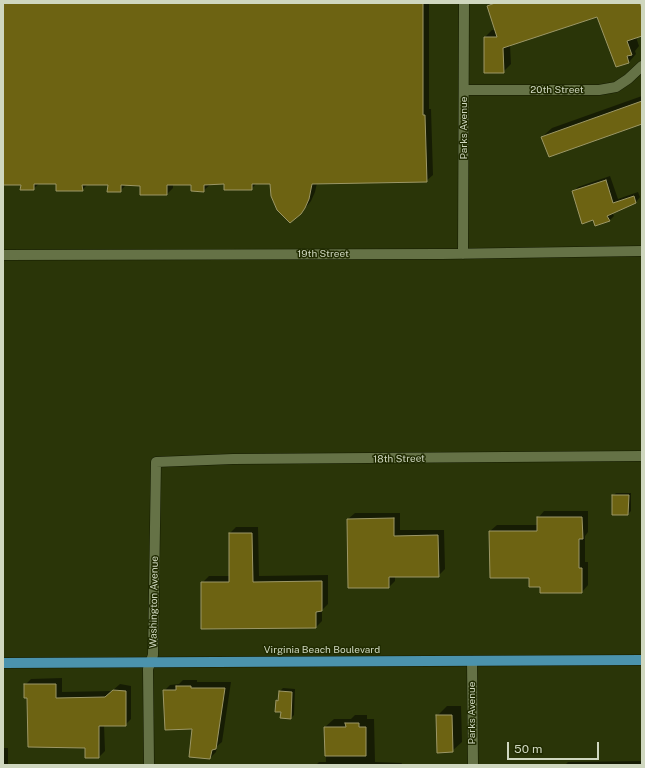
<!DOCTYPE html>
<html>
<head>
<meta charset="utf-8">
<style>
  body { margin:0 }
  #map { position:relative; width:645px; height:768px; overflow:hidden; background:#2a3508; font-family:"Public Sans",sans-serif }
  canvas { display:block }
  .frame { position:absolute; inset:0; border:4px solid #cfd7bf; pointer-events:none }
  .scale { position:absolute; left:507px; top:742px; width:92px; height:18px; box-sizing:border-box; border:2px solid #cfd7bf; border-top:0; padding-left:5px; font-size:12px; line-height:14px; white-space:nowrap; color:#cfd7bf; -webkit-text-stroke:3px #202b00; paint-order:stroke }
</style>
</head>
<body>
<div id="map">
<canvas width="645" height="768"></canvas>
<div class="frame"></div>
<div class="scale">50 m</div>
</div>
<script>
const c = document.querySelector('canvas').getContext('2d');
c.lineJoin = 'round';
function fill(path, color) {
  c.fillStyle = color;
  c.fill(path, 'evenodd');
}
function toPath(rows) {
  const path = new Path2D();
  for (const r of rows) {
    path.moveTo(r[0], r[1]);
    for (let i = 2; i < r.length; i += 2) path.lineTo(r[i], r[i + 1]);
  }
  return path;
}
function trace(path, color, width, dash) {
  c.strokeStyle = color;
  c.lineWidth = width;
  c.lineCap = dash ? 'butt' : 'round';
  c.setLineDash(dash || []);
  c.stroke(path);
}
function write(font, color, halo, rows, align = 'center') {
  c.font = font + ' "Public Sans",sans-serif';
  c.lineWidth = 3;
  c.setLineDash([]);
  c.textBaseline = 'middle';
  c.strokeStyle = halo;
  c.fillStyle = color;
  for (const [text, x, y, turn = 0] of rows) {
    c.save();
    c.translate(x, y);
    c.rotate((+turn || 0) * Math.PI / 180);
    c.textAlign = isNaN(turn) ? turn : align;
    if (halo) c.strokeText(text, 0, 0);
    c.fillText(text, 0, 0);
    c.restore();
  }
}
const shadow = toPath([
  [3,3,429,3,429,109,431,109,433,175,426,181,317,183,315,192,311,201,301,213,271,183,257,183,251,189,225,183,211,184,204,190,192,190,192,184,173,184,173,188,167,194,141,194,141,185,127,184,120,191,109,184,88,184,82,190,57,183,40,183,33,189,22,184,4,184,3,190],
  [491,3,642,3,642,35,636,37,639,46,635,51,636,54,629,62,597,16,510,45,511,64,503,72,485,37,492,30,496,30,488,6],
  [642,96,642,123,542,137,552,128],
  [610,176,618,199,638,192,640,197,636,202,612,212,614,216,609,221,594,219,573,192,578,187],
  [616,493,631,493,631,511,628,514,613,496],
  [544,511,588,511,588,532,585,536,585,562,588,562,588,585,582,592,541,592,541,586,530,576,490,531,497,525,538,525,538,518],
  [355,513,400,513,400,530,444,530,445,569,438,576,395,576,395,581,389,587,348,519],
  [236,527,258,527,259,576,328,575,328,604,322,610,322,621,316,627,202,583,209,576,230,576,230,533],
  [62,678,62,692,112,691,120,684,131,686,131,719,125,725,104,725,105,751,99,757,28,697,25,685,31,679],
  [183,680,197,680,197,682,231,682,222,742,217,746,216,752,210,758,193,728,164,691,170,685,179,684],
  [283,688,295,689,294,715,291,718,282,711,277,701,279,698,280,691],
  [447,706,461,706,462,742,452,751,437,716],
  [355,715,367,715,367,719,374,719,375,762,402,763,401,765,316,765,319,762,326,762,325,727,334,719,351,719],
  [3,748,8,748,8,765,3,765],
  [642,761,642,765,565,765,568,762]
]);
const building = toPath([
  [3,3,423,3,423,115,425,115,427,182,312,184,309,199,305,208,301,214,290,223,277,210,271,196,270,184,252,184,252,190,224,190,224,184,204,185,204,192,191,191,191,185,167,185,167,195,140,195,140,186,121,185,121,192,107,192,108,185,82,185,83,191,56,191,56,184,34,184,34,190,20,190,21,185,3,185,3,3],
  [495,3,640,3,642,8,642,36,627,41,632,55,627,56,629,63,616,67,597,17,503,48,504,73,484,73,484,37,497,37,487,6,495,3],
  [642,101,642,124,549,157,541,137,642,101],
  [606,180,613,203,634,196,636,203,607,216,610,221,595,226,593,220,582,224,572,191,606,180],
  [612,495,629,495,628,515,612,515,612,495],
  [537,517,582,517,583,539,579,539,579,568,582,568,582,593,540,593,540,587,529,587,529,578,490,578,489,531,537,531,537,517],
  [394,518,394,536,438,535,439,577,389,577,389,588,348,588,347,519,394,518],
  [229,533,252,533,253,582,322,581,322,611,316,612,316,628,201,629,201,582,229,582,229,533],
  [24,684,56,684,56,698,105,697,113,690,126,691,126,726,99,726,99,758,85,758,85,748,28,747,27,698,24,698,24,684],
  [176,686,191,686,191,688,225,688,216,749,212,750,210,759,189,757,192,729,165,730,163,690,176,690,176,686],
  [279,691,292,692,291,719,280,718,281,712,275,712,276,700,278,701,279,691],
  [436,715,452,715,453,752,437,753,436,715],
  [345,723,359,723,359,727,366,727,366,756,325,756,324,727,346,727,345,723]
]);
const minor = toPath([
  [464,90,599,90,616,87,628,79,642,66],
  [472,661,473,765],
  [149,765,148,669,153,655,156,462,233,459,642,456]
]);
const tertiary = toPath([
  [463,254,464,3],
  [3,255,442,254,642,251]
]);
const primary = toPath([
  [3,663,642,660]
]);
const streetNames = [
  ["20th Street",557,90],
  ["Parks Avenue",464,128,-90],
  ["19th Street",323,254],
  ["18th Street",399,459,-1],
  ["Washington Avenue",154,602,-89],
  ["Virginia Beach Boulevard",322,650],
  ["Parks Avenue",472,713,-90]
];
fill(shadow, '#0007');
fill(building, '#6d6312');
trace(building, '#9c9766', 1);
trace(minor, '#141b00', 11);
trace(tertiary, '#141b00', 11);
trace(primary, '#141b00', 11);
trace(minor, '#657246', 10);
trace(tertiary, '#657246', 10);
trace(primary, '#4b93ad', 10);
write('10px', '#cfd7bf', '#202b00', streetNames);
</script>
</body>
</html>
